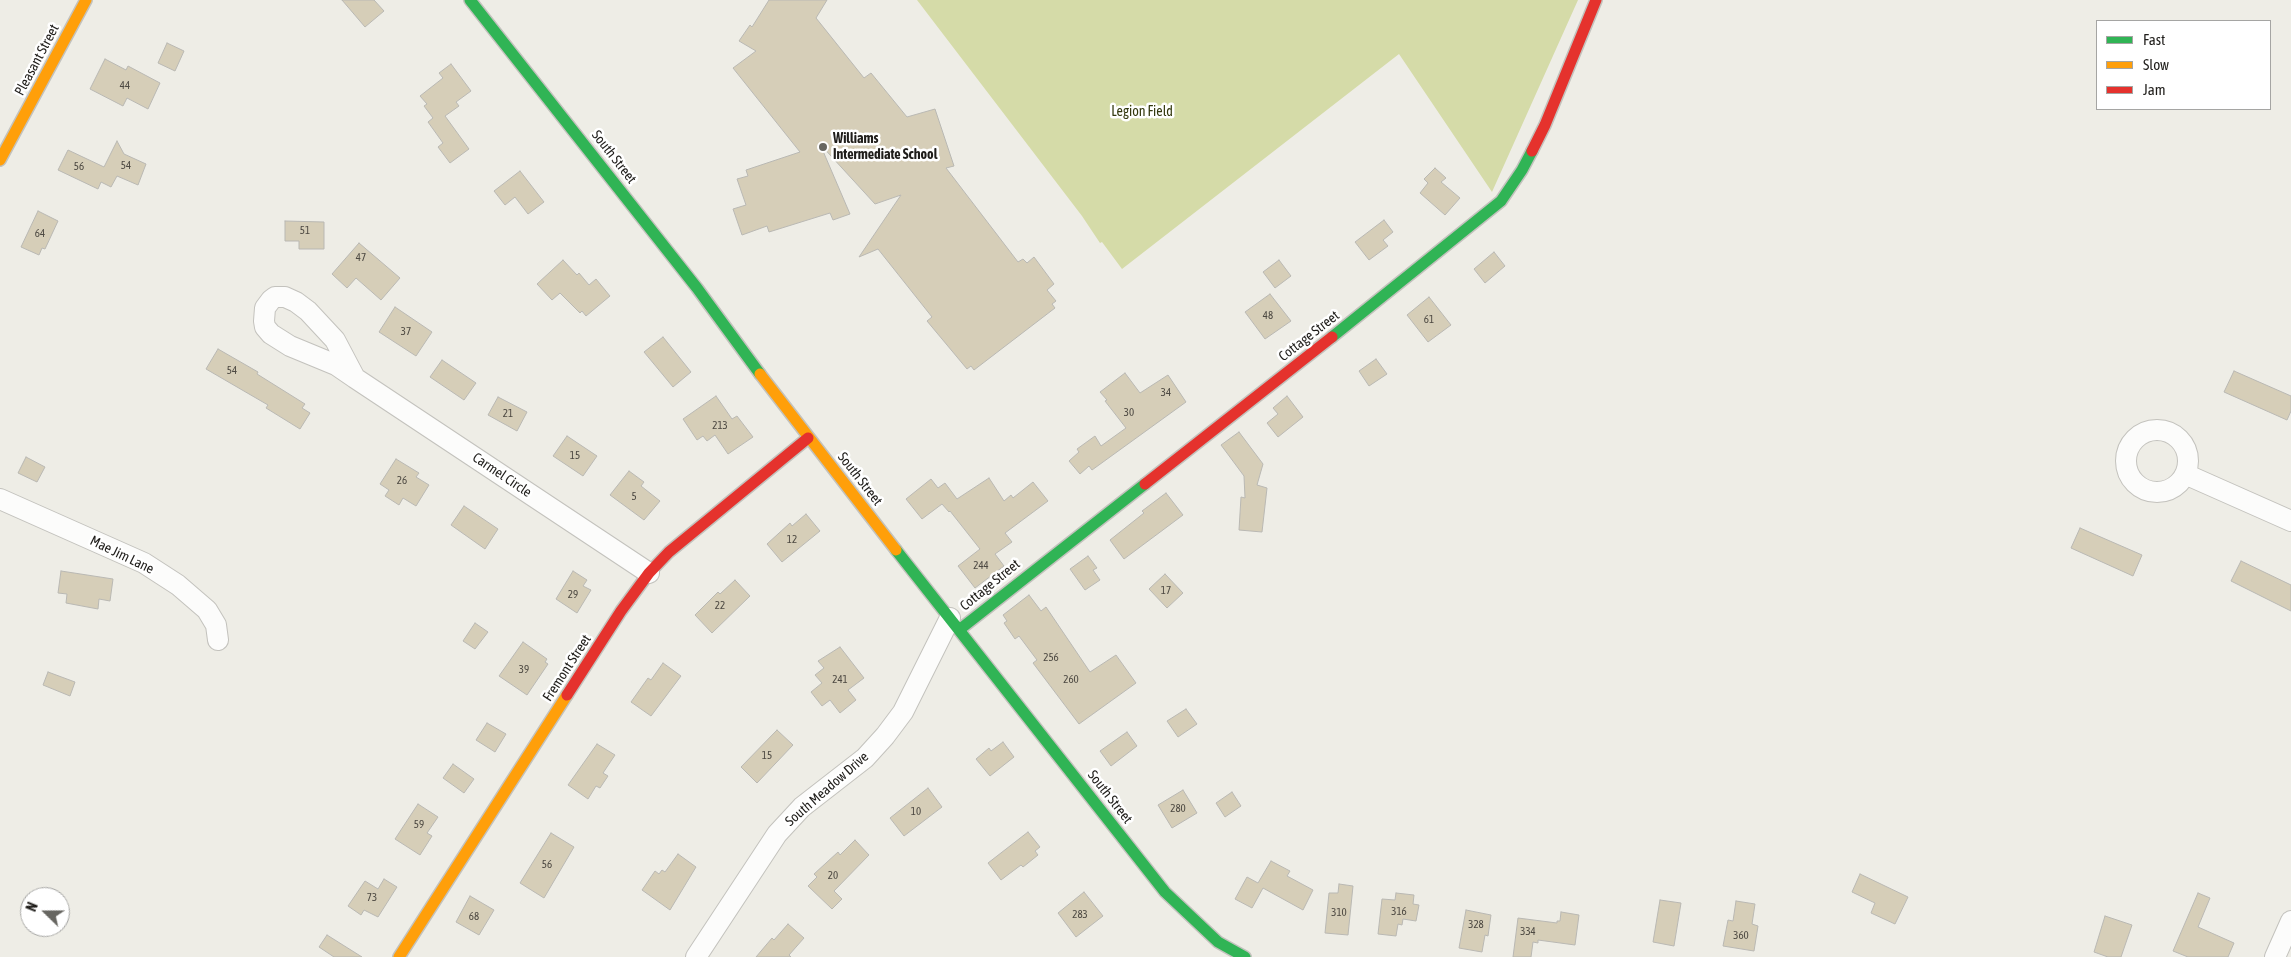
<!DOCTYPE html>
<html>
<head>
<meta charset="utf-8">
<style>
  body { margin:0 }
  #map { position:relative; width:2291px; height:957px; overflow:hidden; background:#eeede6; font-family:"Asap Condensed",sans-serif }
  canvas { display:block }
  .legend { position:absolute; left:2096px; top:20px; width:175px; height:90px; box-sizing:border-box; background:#fff; border:1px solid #a5a5a3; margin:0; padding:6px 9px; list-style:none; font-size:15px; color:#1f1d1a }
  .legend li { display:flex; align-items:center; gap:10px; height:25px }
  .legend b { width:25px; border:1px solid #a5a5a3 }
  .north { position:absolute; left:20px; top:887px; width:50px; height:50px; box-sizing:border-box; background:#fff; border:1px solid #a5a5a3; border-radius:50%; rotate:292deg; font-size:14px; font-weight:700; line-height:20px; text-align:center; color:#1f1d1a }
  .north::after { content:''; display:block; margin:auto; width:18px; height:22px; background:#676661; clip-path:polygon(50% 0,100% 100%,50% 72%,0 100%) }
</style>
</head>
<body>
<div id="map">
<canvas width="2291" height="957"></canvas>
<ul class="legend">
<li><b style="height:6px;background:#30b455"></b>Fast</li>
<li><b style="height:6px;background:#ff9f0a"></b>Slow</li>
<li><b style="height:6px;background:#e5322d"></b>Jam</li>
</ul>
<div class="north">N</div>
</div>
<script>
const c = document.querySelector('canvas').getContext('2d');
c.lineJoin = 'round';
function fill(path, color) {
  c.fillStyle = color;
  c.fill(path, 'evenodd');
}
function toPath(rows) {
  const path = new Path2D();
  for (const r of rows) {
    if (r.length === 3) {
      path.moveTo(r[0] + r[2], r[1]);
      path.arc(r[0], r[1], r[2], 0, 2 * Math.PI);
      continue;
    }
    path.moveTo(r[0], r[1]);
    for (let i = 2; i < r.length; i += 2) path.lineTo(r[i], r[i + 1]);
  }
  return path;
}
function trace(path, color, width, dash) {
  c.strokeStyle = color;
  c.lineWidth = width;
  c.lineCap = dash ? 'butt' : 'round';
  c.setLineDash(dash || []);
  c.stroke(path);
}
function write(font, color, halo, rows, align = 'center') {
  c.font = font + ' "Asap Condensed",sans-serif';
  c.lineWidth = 5;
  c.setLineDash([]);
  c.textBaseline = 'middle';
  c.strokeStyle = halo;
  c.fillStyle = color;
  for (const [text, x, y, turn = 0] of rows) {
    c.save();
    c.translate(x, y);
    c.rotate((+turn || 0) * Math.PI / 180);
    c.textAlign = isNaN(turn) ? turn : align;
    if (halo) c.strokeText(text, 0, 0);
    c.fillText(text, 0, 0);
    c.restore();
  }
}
const green = toPath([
  [917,0,1578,0,1492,192,1399,54,1122,269,1102,242,1100,243,1082,216]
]);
const building = toPath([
  [342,0,374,0,384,11,365,27,342,0],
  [769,0,827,0,816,18,864,78,871,73,907,117,935,109,954,166,946,168,1018,262,1023,259,1027,263,1034,257,1054,284,1047,290,1056,301,1052,304,1055,308,974,370,971,366,967,369,927,321,932,317,878,249,859,257,901,195,875,204,820,144,850,214,833,220,830,213,769,232,767,226,742,235,733,209,746,205,737,179,748,176,746,170,800,152,733,68,756,51,739,41,750,25,752,27,769,0],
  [167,43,184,51,175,71,158,63,167,43],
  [105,59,126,70,128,66,160,83,148,109,127,98,123,106,90,89,105,59],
  [451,64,471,91,456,102,459,106,445,116,469,149,450,163,438,147,443,143,428,122,433,118,424,106,427,104,420,96,443,78,439,73,451,64],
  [117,141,124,154,146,164,138,185,117,176,111,187,101,182,98,189,58,170,68,150,104,167,117,141],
  [1435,168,1446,178,1441,182,1460,198,1445,215,1420,193,1428,183,1424,179,1435,168],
  [520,171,544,202,528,214,515,197,505,205,494,191,520,171],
  [38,211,58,221,45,249,42,248,39,255,21,247,38,211],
  [1384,220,1393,232,1383,240,1388,246,1369,260,1355,242,1384,220],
  [285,221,324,222,324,249,299,249,299,241,285,241,285,221],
  [359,243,400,278,381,300,356,278,347,288,332,274,359,243],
  [1494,252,1505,266,1485,283,1474,269,1494,252],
  [563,260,577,275,579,273,589,285,596,279,610,296,586,316,582,311,580,313,560,293,552,300,537,284,563,260],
  [1279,260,1291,276,1275,288,1263,272,1279,260],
  [1270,294,1291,321,1265,339,1245,312,1270,294],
  [1429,297,1451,325,1428,342,1407,315,1429,297],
  [395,307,432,332,416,356,379,332,395,307],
  [663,337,691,372,673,387,644,352,663,337],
  [218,349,258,372,257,374,305,404,302,408,310,413,300,429,266,408,268,405,206,369,218,349],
  [1376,359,1387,374,1369,386,1359,371,1376,359],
  [442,360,476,383,464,400,430,377,442,360],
  [2234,371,2291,396,2291,411,2287,420,2224,392,2234,371],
  [1125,373,1140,393,1168,375,1186,402,1092,470,1089,466,1080,474,1069,461,1079,452,1077,449,1095,436,1101,446,1126,428,1105,401,1107,400,1100,392,1125,373],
  [716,396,732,419,737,416,753,437,728,454,715,435,707,441,703,436,697,440,683,419,716,396],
  [1287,396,1303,417,1278,437,1267,423,1278,414,1273,408,1287,396],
  [498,397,527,412,517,431,488,415,498,397],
  [1239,432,1263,464,1257,485,1267,488,1262,532,1239,530,1241,497,1245,498,1244,476,1221,445,1239,432],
  [567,436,597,456,583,476,553,456,567,436],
  [26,457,45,467,37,482,18,473,26,457],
  [396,459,419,473,416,477,429,485,416,506,403,498,399,505,385,496,389,490,380,484,396,459],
  [629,471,644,482,641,486,660,501,644,520,610,495,629,471],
  [989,478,1004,501,1011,495,1013,498,1033,482,1048,501,1005,533,1012,542,995,554,1004,566,975,588,958,566,980,549,950,511,949,512,942,504,922,519,906,499,931,479,938,488,945,483,957,499,989,478],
  [1166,493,1183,515,1124,559,1110,540,1144,513,1142,511,1166,493],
  [464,506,498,529,485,549,451,525,464,506],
  [806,514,820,531,782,562,767,544,790,523,792,526,806,514],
  [2080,528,2142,555,2133,576,2071,548,2080,528],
  [1088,556,1097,568,1093,570,1100,580,1085,590,1070,569,1088,556],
  [2241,561,2291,585,2291,611,2231,581,2241,561],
  [61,571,113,579,110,601,99,599,98,609,66,603,67,594,58,593,61,571],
  [573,571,587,580,583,586,591,590,577,613,556,599,573,571],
  [1165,574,1183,593,1167,608,1149,589,1165,574],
  [735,580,750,596,712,633,695,615,718,592,720,594,735,580],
  [1029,595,1041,611,1046,607,1090,672,1116,655,1136,683,1079,724,1033,663,1037,660,1019,636,1015,639,1004,623,1007,621,1003,615,1029,595],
  [475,623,488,632,475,649,463,641,475,623],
  [523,642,547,659,545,662,548,664,527,695,499,676,523,642],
  [840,647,864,678,848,690,856,700,840,713,830,700,822,706,811,692,822,683,815,675,824,668,818,661,840,647],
  [663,663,681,676,651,716,631,702,648,678,651,680,663,663],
  [48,672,75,682,70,696,43,685,48,672],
  [1186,709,1197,724,1178,737,1167,721,1186,709],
  [487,723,506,734,495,752,476,740,487,723],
  [777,730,793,745,757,783,741,767,777,730],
  [1127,732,1137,746,1111,766,1100,751,1127,732],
  [1003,742,1014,757,990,776,976,759,989,748,991,751,1003,742],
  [597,744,615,755,603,773,608,776,600,788,596,786,588,799,568,785,597,744],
  [453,764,474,779,464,793,443,778,453,764],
  [928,788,942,807,904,836,890,818,928,788],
  [1183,790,1197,813,1172,828,1158,805,1183,790],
  [1232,792,1241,806,1225,817,1216,803,1232,792],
  [418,804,438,817,427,833,432,836,420,855,395,839,418,804],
  [1028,832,1040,847,1035,851,1038,855,1023,867,1021,865,1001,880,988,863,1028,832],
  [551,833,574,847,544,898,520,883,551,833],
  [855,840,869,855,834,891,842,899,832,909,808,886,817,877,814,874,838,852,840,855,855,840],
  [678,854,696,867,670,910,642,890,655,871,659,874,662,870,665,872,678,854],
  [1271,861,1290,871,1287,876,1313,890,1303,910,1263,888,1252,908,1235,899,1247,877,1258,883,1271,861],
  [1860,874,1908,897,1895,924,1871,913,1875,903,1852,892,1860,874],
  [384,879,397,887,378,917,364,910,361,915,348,906,365,881,378,889,384,879],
  [1339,884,1353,886,1348,935,1325,933,1329,893,1338,893,1339,884],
  [1084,892,1103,916,1076,937,1058,913,1084,892],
  [1396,893,1414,895,1413,904,1419,905,1416,921,1403,919,1402,925,1398,924,1396,936,1378,934,1382,899,1395,900,1396,893],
  [2198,893,2210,898,2198,927,2234,943,2228,957,2188,957,2173,951,2198,893],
  [470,896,494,910,479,935,456,922,470,896],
  [1660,900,1681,903,1674,946,1653,942,1660,900],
  [1736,901,1755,904,1752,924,1758,926,1754,951,1723,946,1728,920,1733,921,1736,901],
  [1466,910,1491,915,1488,936,1485,935,1482,952,1459,948,1466,910],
  [1561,912,1579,915,1575,945,1538,940,1538,943,1533,942,1531,957,1513,957,1518,918,1557,923,1557,921,1560,921,1561,912],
  [2105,916,2132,925,2121,957,2108,957,2094,952,2105,916],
  [788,924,804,938,789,955,791,957,756,957,772,938,774,940,788,924],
  [327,935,362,957,334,957,319,947,327,935]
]);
const street = toPath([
  [355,378,336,365,290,346,271,334,265,327,264,321,265,308,271,300,275,297,285,297,296,302,308,311,335,340,355,378,649,573],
  [2157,461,31],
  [2185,474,2291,521],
  [0,499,144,563,178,585,207,610,216,625,218,640],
  [696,957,777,834,802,807,865,758,885,736,903,712,950,618],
  [2275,957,2291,921]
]);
const fast = toPath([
  [470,0,697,288,760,374],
  [1332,337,1501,201,1522,170,1532,151],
  [896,550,1165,892,1218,942,1245,957],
  [959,630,1145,484]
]);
const slow = toPath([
  [0,160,86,0],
  [760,374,896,550],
  [399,957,567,695]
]);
const jam = toPath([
  [1532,151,1545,125,1596,0],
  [1145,484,1332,337],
  [567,695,621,611,649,573,669,552,808,438]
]);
const markers = [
  [823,147,5,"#676661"]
];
const numberNames = [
  ["44",125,86],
  ["54",126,166],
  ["56",79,167],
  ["51",305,231],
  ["64",40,234],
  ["47",361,258],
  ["48",1268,316],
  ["61",1429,320],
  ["37",406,332],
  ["54",232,371],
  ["34",1166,393],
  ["30",1129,413],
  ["21",508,414],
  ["213",720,426],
  ["15",575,456],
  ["26",402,481],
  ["5",634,497],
  ["12",792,540],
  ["244",981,566],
  ["17",1166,591],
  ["29",573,595],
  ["22",720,606],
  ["256",1051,658],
  ["39",524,670],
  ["241",840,680],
  ["260",1071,680],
  ["15",767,756],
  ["280",1178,809],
  ["10",916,812],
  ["59",419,825],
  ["56",547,865],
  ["20",833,876],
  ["73",372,898],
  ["316",1399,912],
  ["310",1339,913],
  ["283",1080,915],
  ["68",474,917],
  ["328",1476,925],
  ["334",1528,932],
  ["360",1741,936]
];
const streetNames = [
  ["Pleasant Street",37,60,-62],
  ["South Street",614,157,52],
  ["Cottage Street",1309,336,-38],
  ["Carmel Circle",502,475,34],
  ["South Street",860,479,52],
  ["Mae Jim Lane",122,555,26],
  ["Cottage Street",990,585,-39],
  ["Fremont Street",567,668,-57],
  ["South Meadow Drive",827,789,-41],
  ["South Street",1110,797,52]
];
const parkNames = [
  ["Legion Field",1142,112]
];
const poiNames = [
  ["Williams",833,139],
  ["Intermediate School",833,155]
];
fill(green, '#d5dba8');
fill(building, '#d6ceb8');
trace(building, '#b9b8b3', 1);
trace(street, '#c3c2bd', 22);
trace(fast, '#c3c2bd', 14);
trace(slow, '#c3c2bd', 14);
trace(jam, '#c3c2bd', 14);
trace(street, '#fcfcfb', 20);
trace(fast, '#30b455', 11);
trace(slow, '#ff9f0a', 11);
trace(jam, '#e5322d', 11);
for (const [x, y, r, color] of markers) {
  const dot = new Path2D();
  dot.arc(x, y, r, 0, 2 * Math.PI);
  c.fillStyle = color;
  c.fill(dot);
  trace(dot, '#fff', 2);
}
write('11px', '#4d4942', null, numberNames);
write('14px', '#1f1d1a', '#fff', streetNames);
write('14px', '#33380e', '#fff', parkNames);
write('bold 14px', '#1f1d1a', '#fff', poiNames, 'left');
</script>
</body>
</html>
